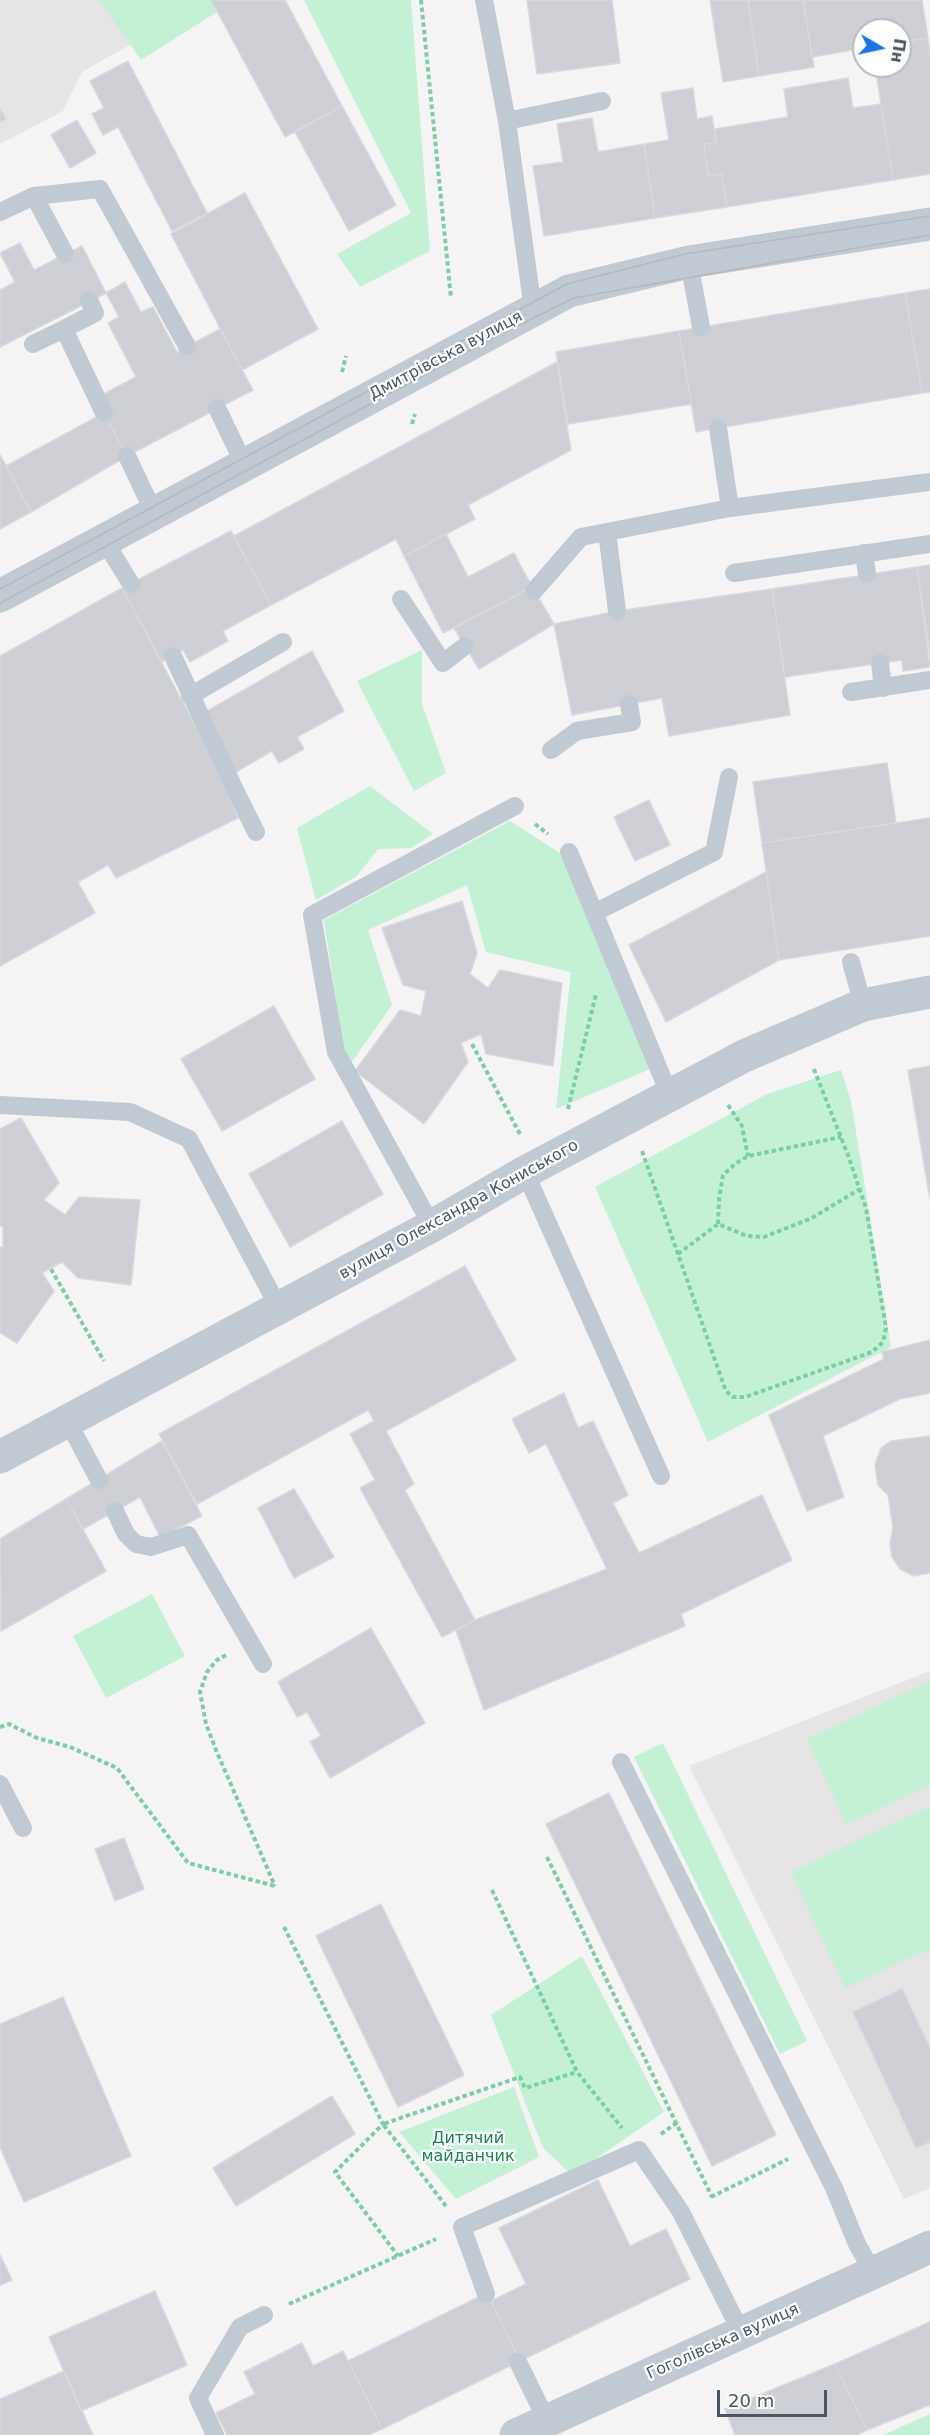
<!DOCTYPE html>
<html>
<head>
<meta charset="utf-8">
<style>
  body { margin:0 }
  #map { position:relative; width:930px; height:2435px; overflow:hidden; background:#f5f3f3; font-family:"DejaVu Sans",sans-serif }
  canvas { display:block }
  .north { position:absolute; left:852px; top:18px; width:60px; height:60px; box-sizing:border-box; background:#fff; border:2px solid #b7bbc0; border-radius:50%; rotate:99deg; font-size:16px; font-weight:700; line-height:24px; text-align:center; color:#4a5661 }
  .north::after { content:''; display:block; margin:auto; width:21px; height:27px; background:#1a73e8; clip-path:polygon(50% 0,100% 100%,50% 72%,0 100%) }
  .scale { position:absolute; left:717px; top:2390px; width:110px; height:27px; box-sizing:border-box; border:3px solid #4a5661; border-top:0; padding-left:8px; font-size:18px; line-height:21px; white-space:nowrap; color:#4a5661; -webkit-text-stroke:4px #fff; paint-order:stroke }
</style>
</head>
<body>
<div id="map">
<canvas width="930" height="2435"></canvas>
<div class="north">Пн</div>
<div class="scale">20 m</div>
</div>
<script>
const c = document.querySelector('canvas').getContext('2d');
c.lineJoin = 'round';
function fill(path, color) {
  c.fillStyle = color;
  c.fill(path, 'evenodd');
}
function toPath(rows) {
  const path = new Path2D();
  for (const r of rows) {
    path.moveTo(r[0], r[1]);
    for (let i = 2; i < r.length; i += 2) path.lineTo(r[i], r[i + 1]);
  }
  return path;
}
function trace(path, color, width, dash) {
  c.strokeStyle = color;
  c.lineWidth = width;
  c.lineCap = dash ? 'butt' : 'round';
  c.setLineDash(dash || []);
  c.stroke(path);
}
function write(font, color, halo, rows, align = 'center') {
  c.font = font + ' "DejaVu Sans",sans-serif';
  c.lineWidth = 4.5;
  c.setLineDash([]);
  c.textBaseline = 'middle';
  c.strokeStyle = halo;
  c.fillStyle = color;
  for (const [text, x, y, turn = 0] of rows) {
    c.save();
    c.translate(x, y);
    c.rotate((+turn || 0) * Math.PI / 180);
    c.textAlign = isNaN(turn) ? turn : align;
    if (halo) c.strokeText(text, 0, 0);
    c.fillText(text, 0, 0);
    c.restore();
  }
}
const education = toPath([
  [0,0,140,0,156,30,82,72,63,111,0,144],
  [930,1671,930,2188,904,2199,689,1766]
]);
const green = toPath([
  [99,0,211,0,217,12,141,60],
  [304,0,411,0,430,251,360,287,337,254,411,213],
  [422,650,422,704,446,773,414,791,357,681],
  [370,786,433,834,411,848,378,849,357,876,316,900,297,828],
  [510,821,560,853,650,1069,556,1109,571,972,486,952,467,885,368,930,392,1005,351,1063,343,1046,324,920],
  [841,1070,851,1101,891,1347,708,1442,595,1187,767,1094],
  [152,1594,185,1656,106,1698,73,1636],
  [930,1681,930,1785,846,1825,807,1739],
  [663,1743,807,2041,780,2054,634,1757],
  [930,1806,930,1949,845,1988,791,1872],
  [582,1956,664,2112,572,2175,543,2148,491,2015],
  [514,2087,539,2157,456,2199,399,2132],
  [930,2414,930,2435,883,2435]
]);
const building = toPath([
  [211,0,285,0,342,106,285,137,211,0],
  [527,0,612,0,620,63,537,74,527,0],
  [710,0,748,0,759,76,723,82,710,0],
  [748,0,803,0,814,67,759,76,748,0],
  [803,0,922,0,928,38,900,42,900,30,864,30,864,48,812,57,803,0],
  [928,38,930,53,930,174,893,180,875,66,900,66,900,42,928,38],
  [128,61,207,213,172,231,118,127,103,135,92,114,104,108,90,81,128,61],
  [848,78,853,108,881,104,893,180,727,207,721,174,708,176,704,144,716,142,715,129,788,117,784,89,848,78],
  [693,88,697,119,712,116,716,142,704,144,708,176,721,174,727,207,655,218,644,144,669,140,661,93,693,88],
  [342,106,396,205,349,231,295,132,342,106],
  [0,108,6,119,0,122,0,108],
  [592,118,598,152,644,144,655,218,544,236,533,166,563,162,557,124,592,118],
  [77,120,96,153,70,168,51,135,77,120],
  [245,193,318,329,242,370,171,234,245,193],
  [20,243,34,270,82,246,106,293,0,347,0,290,15,282,0,253,20,243],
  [125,282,141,312,153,307,177,352,220,329,253,390,127,456,96,398,136,377,108,323,119,317,106,293,125,282],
  [930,289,930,392,922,393,905,293,930,289],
  [905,293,922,393,696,432,679,331,905,293],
  [679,331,691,404,568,424,556,352,679,331],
  [557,362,571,450,468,505,475,519,446,534,404,556,396,539,271,605,234,536,557,362],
  [104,413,127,456,31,512,6,466,104,413],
  [0,455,31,512,0,529,0,455],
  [231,531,271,605,223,631,228,641,190,662,183,650,162,662,122,588,231,531],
  [446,534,468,577,514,553,532,587,443,633,404,556,446,534],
  [930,565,930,654,917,567,930,565],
  [917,567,930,667,903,671,902,660,785,677,772,589,917,567],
  [532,587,554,624,479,669,454,628,532,587],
  [122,588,197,729,238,818,116,878,108,865,78,882,95,913,0,966,0,656,122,588],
  [772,589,790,715,669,736,662,698,572,715,554,624,617,611,772,589],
  [312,651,344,711,297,737,304,749,279,763,272,751,231,775,202,714,312,651],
  [887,763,896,823,762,843,753,782,887,763],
  [649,800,670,845,635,861,614,817,649,800],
  [930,818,930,936,779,960,762,843,930,818],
  [766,872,779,960,666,1022,629,945,766,872],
  [462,901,477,953,470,974,488,988,500,970,562,983,553,1066,486,1054,481,1034,461,1043,468,1062,424,1124,355,1071,400,1010,421,1016,426,991,403,985,382,928,462,901],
  [274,1006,315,1079,222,1131,181,1059,274,1006],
  [930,1066,930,1200,908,1070,930,1066],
  [21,1118,59,1183,44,1200,65,1215,79,1197,140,1200,131,1285,78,1278,62,1262,42,1273,54,1291,17,1343,0,1333,0,1247,3,1248,3,1226,0,1226,0,1129,21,1118],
  [342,1121,383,1194,290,1247,249,1174,342,1121],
  [465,1266,516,1360,386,1431,414,1484,405,1490,475,1620,442,1637,360,1488,375,1480,350,1434,374,1421,368,1410,197,1504,159,1434,465,1266],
  [930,1340,930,1393,900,1399,823,1436,844,1497,807,1511,769,1415,884,1359,882,1352,930,1340],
  [564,1393,578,1428,593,1421,628,1495,613,1503,639,1553,762,1495,792,1560,681,1614,685,1626,484,1710,456,1630,475,1620,607,1569,546,1444,529,1453,512,1419,564,1393],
  [930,1436,930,1573,914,1576,900,1569,892,1557,890,1543,893,1528,888,1495,878,1485,875,1465,881,1448,891,1441,930,1436],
  [162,1441,202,1516,160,1537,140,1497,83,1529,66,1499,162,1441],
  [294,1489,334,1557,294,1578,258,1508,294,1489],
  [66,1499,106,1571,1,1631,0,1539,66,1499],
  [371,1628,425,1723,330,1778,310,1742,321,1736,307,1712,297,1717,278,1682,371,1628],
  [609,1793,776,2135,712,2166,546,1824,609,1793],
  [124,1838,144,1889,115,1901,95,1849,124,1838],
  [381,1904,464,2075,398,2107,316,1936,381,1904],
  [902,1989,930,2048,930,2142,916,2148,853,2012,902,1989],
  [63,1997,131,2156,24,2202,0,2147,0,2024,63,1997],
  [332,2096,355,2134,236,2206,213,2168,332,2096],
  [598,2180,630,2246,666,2229,690,2279,520,2361,491,2301,526,2284,499,2228,598,2180],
  [0,2255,12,2280,0,2285,0,2255],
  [155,2291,187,2365,81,2411,49,2337,155,2291],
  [487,2293,520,2361,382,2429,348,2361,487,2293],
  [930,2322,930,2405,867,2430,835,2364,930,2322],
  [302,2343,313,2366,343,2351,382,2429,368,2435,227,2435,216,2413,255,2394,244,2372,302,2343],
  [835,2364,867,2430,857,2435,735,2435,725,2409,835,2364],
  [64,2371,93,2435,0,2435,0,2399,64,2371]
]);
const path = toPath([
  [421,0,451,298],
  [342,372,346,356],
  [412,424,415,414],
  [535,824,548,834],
  [472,1044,521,1136],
  [728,1105,742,1126,748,1156],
  [568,1109,596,994],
  [642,1151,723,1383,726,1391,733,1397,745,1397,872,1352,883,1342,886,1328,866,1208,848,1155,813,1067],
  [718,1224,719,1199,723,1175,735,1164,748,1156,841,1137],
  [678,1254,718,1224,747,1236,764,1237,812,1218,860,1189],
  [51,1269,104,1361],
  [226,1655,217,1660,207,1672,200,1692,206,1724,216,1750,275,1886],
  [0,1727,9,1724,37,1738,70,1747,117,1768,188,1863,275,1886],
  [547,1857,712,2197],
  [492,1890,577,2072,622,2128],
  [284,1927,383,2124,335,2172,398,2256],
  [661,2134,678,2122],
  [711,2197,788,2159],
  [446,2206,383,2124,520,2077,525,2088,577,2072],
  [289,2304,436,2239]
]);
const lane = toPath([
  [484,0,507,121],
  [34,196,100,189,187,346],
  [0,212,34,196,65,254],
  [689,262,701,327],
  [533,310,507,121,602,101],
  [64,329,95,313,89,300],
  [33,344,64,329,104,413],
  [217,408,244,464],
  [718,428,730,508,930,482],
  [127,456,154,513],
  [607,532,617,611],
  [104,540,131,584],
  [864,553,867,574],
  [734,573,930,544],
  [534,591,581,537,730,508],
  [401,599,443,663,465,646],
  [173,656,234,788,256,832],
  [880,663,883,688],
  [851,692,930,680],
  [190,696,283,642],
  [551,750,577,731,632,722,629,704],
  [569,852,670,1096],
  [594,913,714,852,729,777],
  [851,962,863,1005],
  [0,1105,130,1112,189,1139,279,1308],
  [525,1172,661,1476],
  [432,1226,336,1052,312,915,515,806],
  [68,1422,99,1480],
  [115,1511,126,1534,136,1544,151,1547,188,1535,263,1664],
  [621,1762,834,2188,857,2244,874,2274],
  [0,1784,23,1828],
  [486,2294,462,2227,639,2150,681,2212,742,2334],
  [518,2362,547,2421],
  [215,2435,198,2398,240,2327,264,2315]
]);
const street = toPath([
  [0,596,569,291,689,262,930,224],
  [0,1457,432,1226,525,1172,744,1056,863,1005,930,992],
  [516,2435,930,2247]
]);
const tram = toPath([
  [0,589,567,284,685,254,930,216],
  [0,603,491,339,574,298,930,235]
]);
const streetNames = [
  ["Дмитрівська вулиця",446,356,-28],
  ["вулиця Олександра Кониського",459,1210,-29],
  ["Гоголівська вулиця",723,2342,-24]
];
const parkNames = [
  ["Дитячий",468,2139],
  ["майданчик",468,2157]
];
fill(education, '#e6e4e5');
fill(green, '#c3f1d5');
fill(building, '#cdcfd5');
trace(building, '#d7d9de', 1.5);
trace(path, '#7ad0a6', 4, [4.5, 3]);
trace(lane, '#c1cad2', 18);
trace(street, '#c1cad2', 33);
trace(tram, '#b5b8bd', 1.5);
write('16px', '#4a5661', '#fff', streetNames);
write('16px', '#17864f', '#fff', parkNames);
</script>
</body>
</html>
